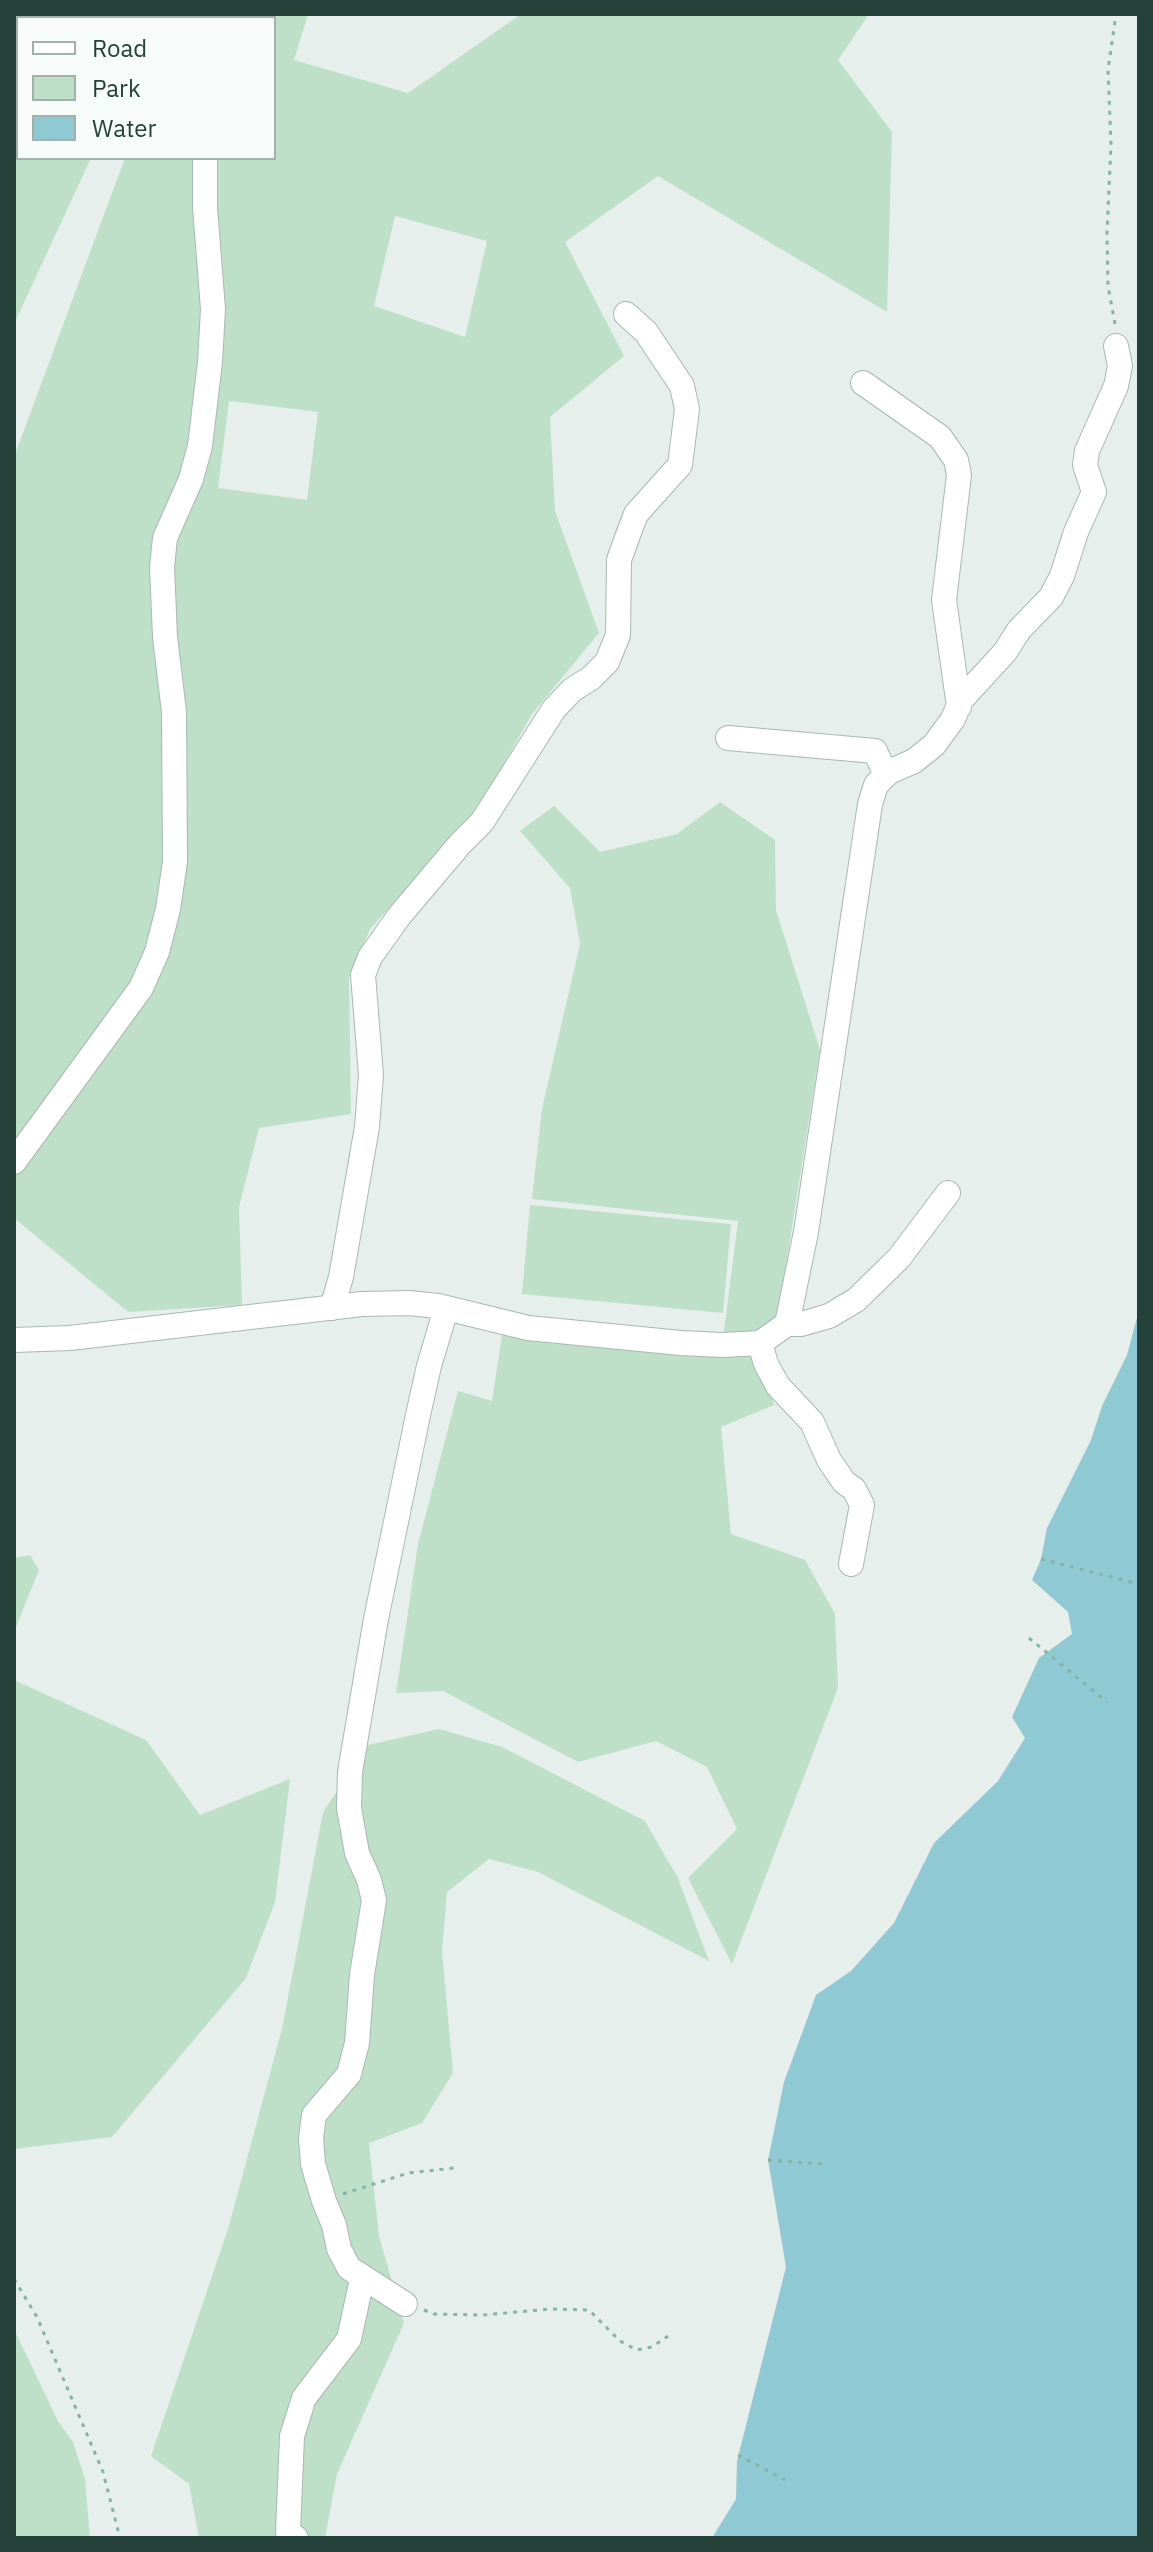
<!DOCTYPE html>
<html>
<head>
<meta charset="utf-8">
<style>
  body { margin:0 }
  #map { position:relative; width:1153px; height:2552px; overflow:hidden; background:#e6efeb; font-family:"IBM Plex Sans",sans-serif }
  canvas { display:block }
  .frame { position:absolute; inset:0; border:16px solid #24423a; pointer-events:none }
  .legend { position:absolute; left:16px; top:16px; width:260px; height:144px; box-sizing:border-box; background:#f7fbf9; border:2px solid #a3b1ad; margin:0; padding:10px 14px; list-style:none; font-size:24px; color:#24423a }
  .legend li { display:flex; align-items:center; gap:16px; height:40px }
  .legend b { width:40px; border:2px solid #a3b1ad }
</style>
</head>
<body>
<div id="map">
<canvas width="1153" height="2552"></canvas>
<div class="frame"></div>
<ul class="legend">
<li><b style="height:10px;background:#fff"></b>Road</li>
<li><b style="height:22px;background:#bfe0c8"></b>Park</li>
<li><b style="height:22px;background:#8ec9d4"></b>Water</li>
</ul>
</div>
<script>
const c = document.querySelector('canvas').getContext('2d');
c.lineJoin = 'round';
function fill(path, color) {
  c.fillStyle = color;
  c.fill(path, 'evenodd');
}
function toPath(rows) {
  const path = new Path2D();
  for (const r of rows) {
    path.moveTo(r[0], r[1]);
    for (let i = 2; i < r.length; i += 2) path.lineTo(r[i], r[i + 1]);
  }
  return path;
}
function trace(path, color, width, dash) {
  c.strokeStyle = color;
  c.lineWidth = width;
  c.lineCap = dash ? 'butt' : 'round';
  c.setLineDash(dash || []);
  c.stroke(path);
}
const green = toPath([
  [14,14,116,14,117,18,18,18,18,158,91,158,14,324],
  [180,14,308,14,294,60,408,93,521,14,869,14,838,60,892,132,887,312,658,176,565,242,624,356,550,417,555,511,599,633,532,714,478,810,370,929,349,977,351,1114,259,1128,239,1207,242,1305,128,1312,14,1218,14,457,125,158,274,158,274,18,178,18],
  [395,216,487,241,465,337,374,306],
  [229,401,318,412,307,500,218,488],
  [720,802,775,840,776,910,820,1050,778,1315,755,1336,774,1405,721,1427,731,1534,805,1560,835,1614,838,1688,732,1964,688,1878,737,1829,707,1767,656,1741,578,1762,443,1691,396,1693,418,1544,458,1391,492,1401,502,1335,682,1354,721,1354,738,1221,532,1199,542,1109,580,944,570,888,520,831,554,806,600,852,677,834],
  [530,1205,731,1224,723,1313,522,1294],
  [30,1555,39,1570,14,1632,14,1558],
  [14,1680,146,1740,200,1815,290,1779,275,1902,246,1978,112,2137,14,2149],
  [439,1729,502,1747,645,1821,678,1878,709,1961,538,1872,489,1859,447,1892,442,1951,453,2073,422,2123,369,2143,379,2236,404,2323,337,2474,325,2538,199,2538,189,2484,151,2456,228,2229,282,2029,323,1812,368,1745],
  [14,2329,58,2421,73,2442,85,2479,90,2538,14,2538]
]);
const water = toPath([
  [1139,1310,1139,2538,712,2538,736,2499,737,2461,786,2267,768,2160,784,2082,816,1995,851,1971,894,1923,934,1843,998,1781,1025,1738,1012,1717,1039,1658,1072,1634,1068,1612,1032,1580,1041,1559,1047,1528,1091,1440,1102,1406,1127,1355]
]);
const path = toPath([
  [1115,324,1108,286,1107,233,1111,144,1108,70,1116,14],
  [1041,1559,1139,1584],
  [1029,1638,1107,1702],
  [768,2160,824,2164],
  [343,2194,408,2173,454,2168],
  [14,2279,37,2317,103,2472,120,2538],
  [424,2310,434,2314,483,2315,551,2309,589,2310,620,2341,637,2350,652,2347,668,2336],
  [738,2455,785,2480]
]);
const minor = toPath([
  [256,18,258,14],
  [863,383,940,437,956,460,959,475,944,600,959,707],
  [728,738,875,751,886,775],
  [14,1162,141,988,157,952,168,909,175,862,174,712,165,637,162,567,165,538,191,479,200,446,210,362,213,309,205,208,205,158],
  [332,1308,341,1277,367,1127,371,1075,363,975,370,957,400,915,460,844,482,822,554,709,572,690,591,678,607,662,618,635,619,560,628,535,636,514,680,465,687,409,682,386,646,332,626,314],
  [787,1324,801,1324,829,1316,856,1300,899,1258,948,1193],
  [14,1340,70,1338,362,1304,409,1303,438,1306,528,1328,681,1343,722,1345,760,1343,787,1324,806,1232,870,804,876,785,889,772,914,761,934,745,953,719,961,700,1005,652,1019,630,1051,597,1062,576,1076,532,1094,492,1085,465,1087,451,1116,386,1120,366,1116,346],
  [760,1343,766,1364,778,1386,812,1422,829,1460,844,1482,854,1489,862,1505,851,1564],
  [405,2304,349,2268,339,2249,334,2225,324,2201,313,2164,311,2138,314,2115,349,2074,357,2043,362,1975,374,1900,369,1880,357,1853,349,1808,350,1772,376,1619,418,1415,429,1366,446,1309],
  [296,2538,288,2532,292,2436,304,2398,349,2339,362,2279]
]);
fill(green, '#bfe0c8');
fill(water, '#8ec9d4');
trace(minor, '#a8b8b2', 26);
trace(path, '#86b3a5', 3, [4, 6]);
trace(minor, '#fff', 24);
</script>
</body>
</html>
